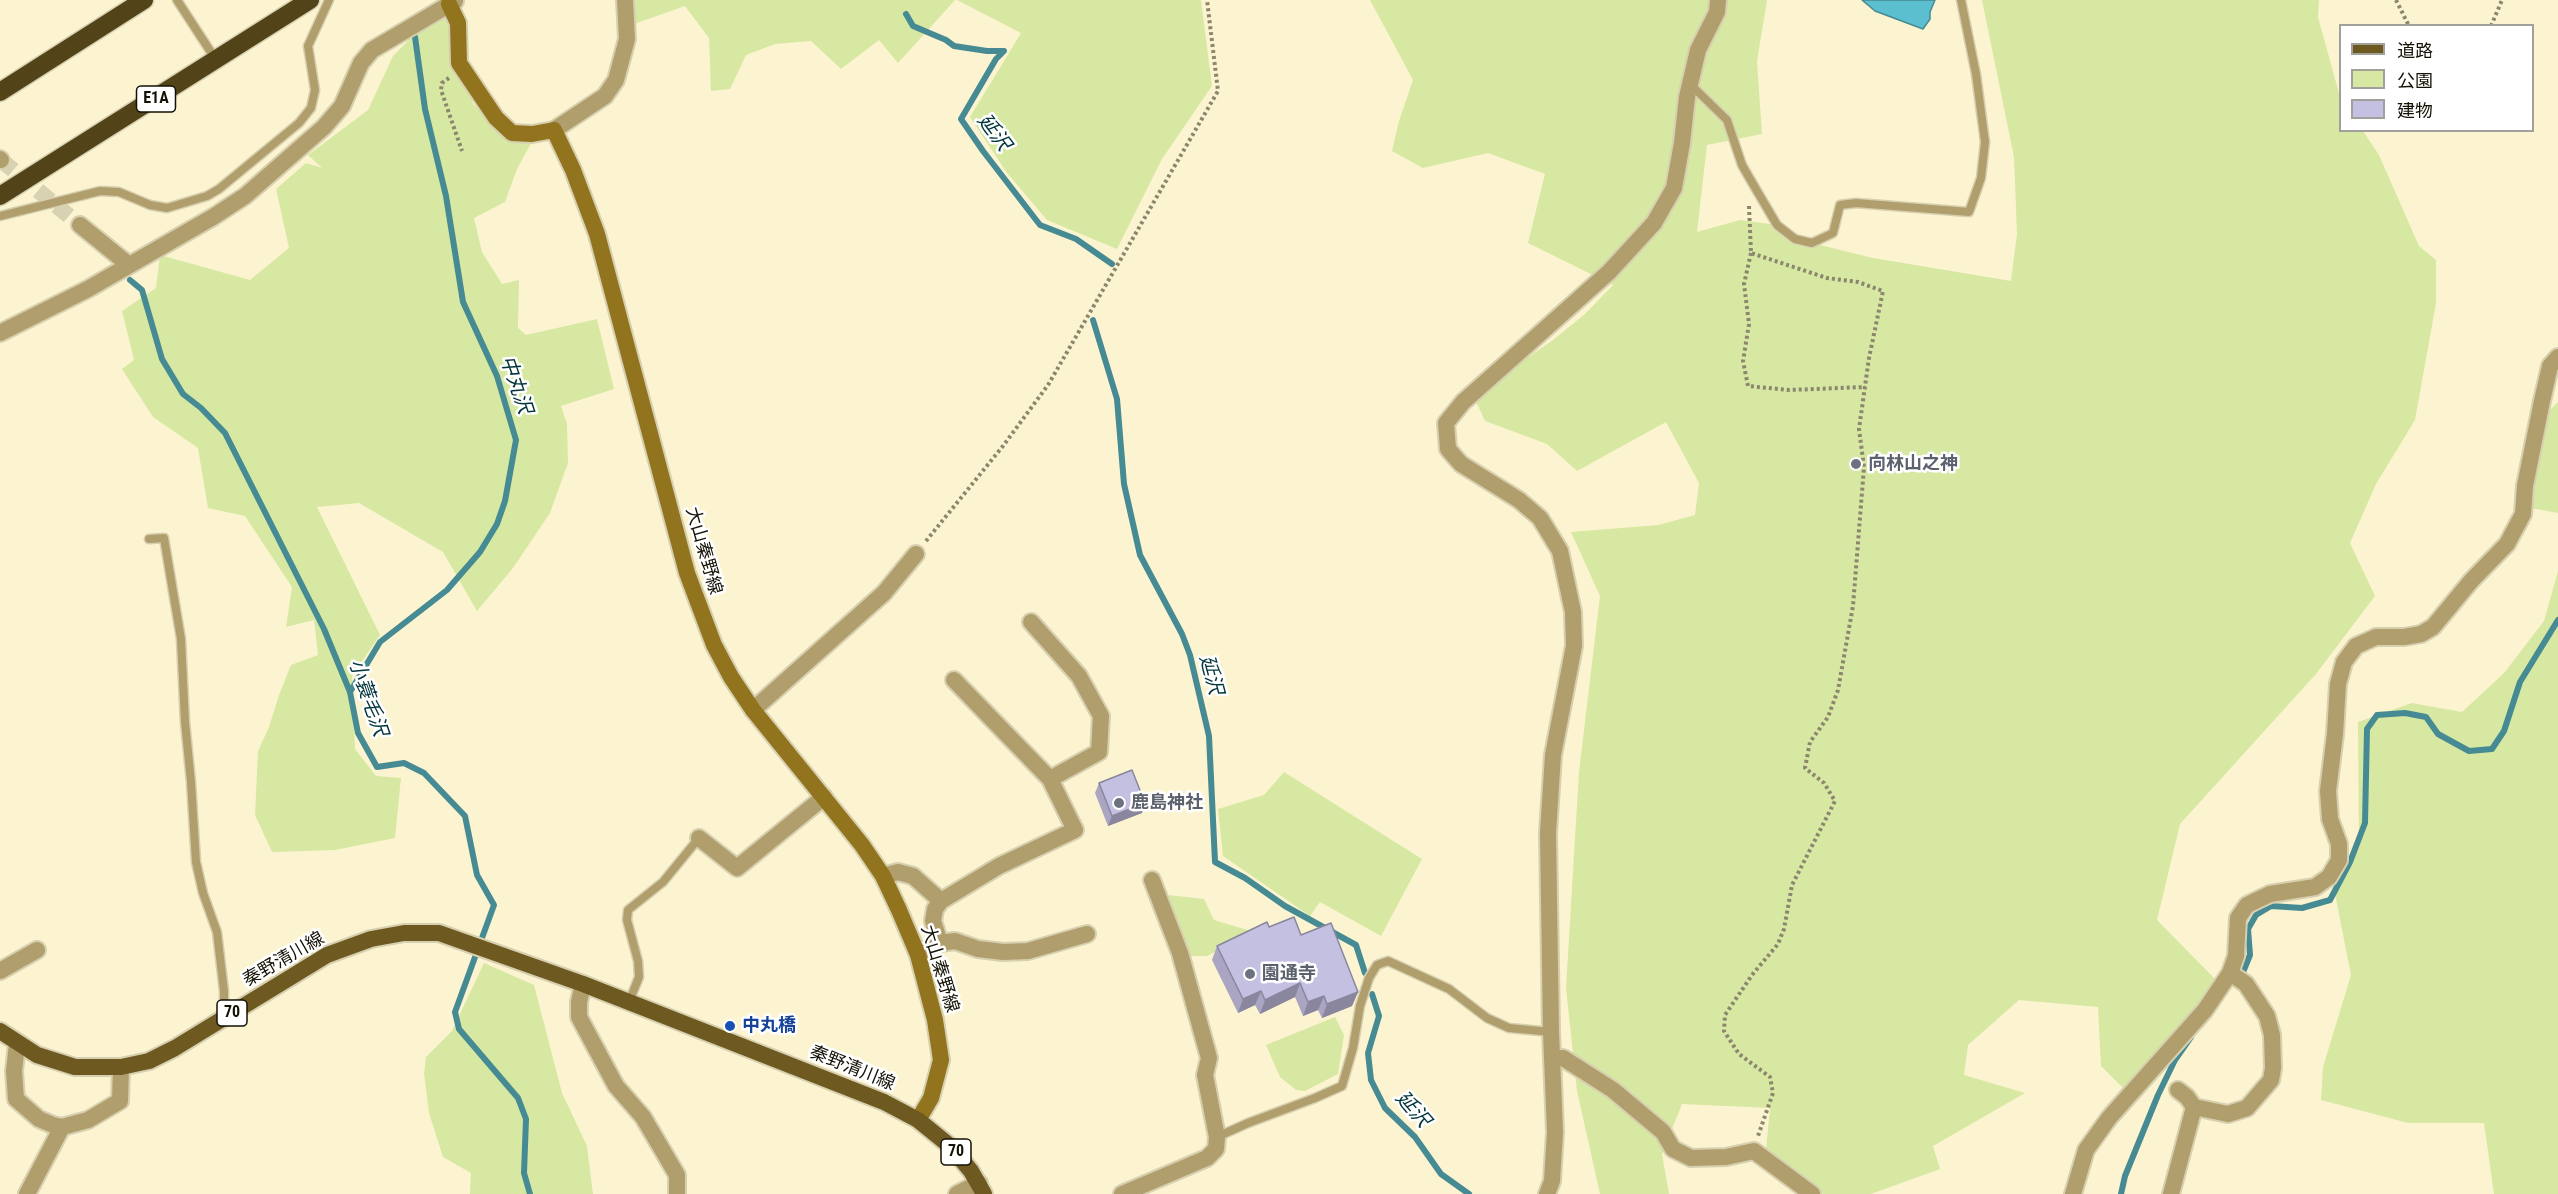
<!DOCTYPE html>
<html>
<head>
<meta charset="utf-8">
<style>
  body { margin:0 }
  #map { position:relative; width:2558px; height:1194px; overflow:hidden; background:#fcf4d0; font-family:"Roboto Condensed","Noto Sans JP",sans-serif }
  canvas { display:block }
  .legend { position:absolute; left:2339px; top:24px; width:195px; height:108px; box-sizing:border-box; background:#fff; border:2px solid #a1a09b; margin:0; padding:8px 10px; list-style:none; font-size:18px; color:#141105 }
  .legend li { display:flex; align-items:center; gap:12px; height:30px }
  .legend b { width:30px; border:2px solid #a1a09b }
</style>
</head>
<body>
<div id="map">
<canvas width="2558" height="1194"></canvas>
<ul class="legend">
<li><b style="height:8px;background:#6e5a20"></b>道路</li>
<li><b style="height:16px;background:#d7e8a3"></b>公園</li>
<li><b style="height:16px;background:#c4c0e2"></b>建物</li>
</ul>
</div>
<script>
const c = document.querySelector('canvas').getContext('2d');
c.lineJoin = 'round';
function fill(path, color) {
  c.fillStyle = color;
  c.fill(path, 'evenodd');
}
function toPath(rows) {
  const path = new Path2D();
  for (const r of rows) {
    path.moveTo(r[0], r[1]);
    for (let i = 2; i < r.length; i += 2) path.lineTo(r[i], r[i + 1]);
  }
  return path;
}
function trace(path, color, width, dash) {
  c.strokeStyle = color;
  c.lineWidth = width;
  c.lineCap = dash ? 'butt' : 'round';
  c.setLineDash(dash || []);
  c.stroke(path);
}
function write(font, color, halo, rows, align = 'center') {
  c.font = font + ' "Roboto Condensed","Noto Sans JP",sans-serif';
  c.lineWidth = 5;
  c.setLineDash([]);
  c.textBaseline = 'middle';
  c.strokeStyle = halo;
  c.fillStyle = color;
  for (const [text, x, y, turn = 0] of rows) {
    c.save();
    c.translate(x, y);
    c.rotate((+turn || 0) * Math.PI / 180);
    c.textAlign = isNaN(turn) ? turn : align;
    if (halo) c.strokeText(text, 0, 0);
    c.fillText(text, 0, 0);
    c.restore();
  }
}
const green = toPath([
  [629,0,955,0,898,63,879,40,841,69,811,41,775,44,746,55,730,89,711,91,709,38,685,6,634,24],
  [957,0,1201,0,1212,86,1162,159,1117,249,1047,220,1007,173,970,117,1021,33],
  [1370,0,1767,0,1757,61,1762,134,1707,145,1697,232,1740,220,1777,225,1787,237,1873,258,2011,281,2017,234,2014,157,1982,0,2319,0,2318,17,2340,97,2340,130,2363,131,2379,155,2419,246,2436,260,2436,303,2415,420,2376,484,2350,543,2375,596,2316,674,2180,824,2157,920,2218,982,2124,1089,2101,1066,2098,1007,2019,1000,1968,1045,1964,1075,2025,1093,1933,1146,1940,1169,1871,1194,1823,1194,1766,1150,1770,1108,1682,1104,1662,1154,1669,1194,1600,1194,1577,1091,1566,988,1579,772,1600,596,1571,532,1658,525,1695,515,1699,483,1666,422,1577,471,1547,444,1485,421,1473,395,1553,340,1585,314,1613,285,1528,243,1545,174,1488,153,1423,168,1392,151,1399,121,1413,80],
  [447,14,473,104,500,130,534,138,517,169,505,202,474,218,482,252,502,284,519,280,518,328,526,335,597,319,614,389,561,406,567,424,568,463,550,513,513,568,477,611,443,552,359,503,317,507,380,635,352,676,355,749,376,776,401,778,395,838,335,850,272,852,255,815,258,751,269,727,279,695,291,665,318,655,314,620,286,627,292,587,245,516,208,508,198,448,153,417,122,369,134,360,122,311,156,288,160,255,250,280,289,248,276,189,306,163,322,168,308,155,368,110,393,56,421,28],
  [2558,402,2558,513,2530,508,2540,442,2549,411],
  [2558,571,2558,1194,2494,1194,2484,1123,2408,1123,2321,1100,2323,1067,2351,975,2335,894,2359,846,2358,722,2412,703,2462,712,2504,673,2544,621],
  [1284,772,1422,859,1381,936,1320,902,1310,916,1223,856,1218,809,1264,795],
  [1168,895,1204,899,1214,920,1254,932,1207,956,1190,956],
  [484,963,534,985,562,1093,587,1146,593,1194,470,1194,471,1173,443,1157,429,1113,424,1074,426,1057,452,1031],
  [1335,1017,1344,1035,1338,1074,1305,1091,1296,1090,1280,1077,1266,1045]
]);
const water = toPath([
  [1862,0,1935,0,1930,12,1930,19,1923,29,1875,11,1862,0]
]);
const stream = toPath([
  [906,14,913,26,946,40,954,46,987,51,1004,51,996,59,961,119,983,151,1040,225,1076,239,1112,264],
  [130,280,142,290,162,359,183,394,201,408,225,433,324,629,350,692,358,733,377,767,404,763,424,773,465,816,477,875,494,905,455,1012,459,1029,518,1098,526,1119,524,1173,530,1194],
  [1093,320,1117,399,1124,484,1140,555,1182,634,1190,655,1209,736,1215,862,1245,878,1285,906,1356,945,1365,973],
  [350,692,380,642,447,590,480,552,497,524,505,501,516,440,497,376,463,302,446,196,425,109,415,37],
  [2241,977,2250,955,2248,929,2256,915,2271,906,2302,908,2330,900,2350,862,2365,823,2367,729,2377,715,2405,713,2426,717,2438,734,2469,751,2492,749,2504,731,2520,682,2558,620],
  [1372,994,1379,1016,1368,1053,1371,1080,1385,1108,1415,1137,1441,1174,1469,1194],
  [2121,1194,2125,1176,2158,1095,2175,1060,2191,1037]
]);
const minorTunnel = toPath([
  [1,160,80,225]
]);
const path = toPath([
  [2396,0,2409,26],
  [2491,26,2502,0],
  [449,78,442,83,441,90,462,151],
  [1749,206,1751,253,1827,278,1858,282,1883,291,1869,358,1859,429,1864,467,1853,606,1838,690,1828,717,1810,742,1805,768,1824,783,1835,801,1792,885,1784,929,1778,944,1752,975,1725,1015,1724,1031,1739,1054,1770,1077,1773,1093,1758,1136],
  [1751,253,1744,284,1749,324,1743,361,1748,386,1789,390,1865,387],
  [926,541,1003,446,1048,385,1218,91,1207,0]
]);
const service = toPath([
  [177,0,216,60],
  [1690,84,1727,120,1742,165,1750,179,1777,225,1795,239,1812,243,1833,233,1840,205,1856,203,1969,212,1981,178,1985,142,1976,74,1961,0],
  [0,216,100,191,119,192,150,205,167,208,207,196,219,189,299,123,311,108,315,90,308,46,329,0],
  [149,539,164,538,181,639,185,722,191,782,196,862,203,893,217,932,224,991,224,1017],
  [629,1002,639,977,638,961,627,920,628,910,663,882,699,838],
  [1217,1137,1248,1123,1315,1098,1342,1086,1353,1048,1360,1006,1369,978,1377,965,1388,961,1449,989,1487,1018,1509,1028,1551,1032]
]);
const minor = toPath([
  [554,130,605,96,616,80,627,39,625,0],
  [0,159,1,160],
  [80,225,129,265],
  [0,333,88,289,213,217,245,196,324,127,342,106,361,63,372,50,455,1],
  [1031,622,1079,676,1101,716,1099,752,1050,779],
  [753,710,884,593,916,554],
  [699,838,737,868,824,797],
  [883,876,898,872,913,876,941,901,935,909,933,921,940,943],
  [941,901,999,866,1075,830,1050,779,954,680],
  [918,955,940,943,955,941,978,949,1003,952,1028,951,1087,934],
  [0,971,37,950],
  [583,984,579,1002,579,1017,616,1086,643,1117,677,1175,677,1194],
  [17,1044,14,1071,16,1099,39,1119,53,1125,62,1127,88,1120,120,1101,121,1067],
  [1552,1058,1563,1058,1613,1090,1663,1132,1673,1149,1691,1158,1726,1157,1754,1151,1812,1194],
  [2178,1090,2187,1097,2194,1107],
  [27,1194,62,1127],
  [957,1194,979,1183],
  [1122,1194,1207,1158,1216,1149,1217,1137,1205,1075,1209,1058,1180,953,1152,880],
  [1547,1194,1552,1181,1555,1132,1551,1032,1548,833,1553,755,1574,646,1573,612,1560,551,1540,518,1519,500,1461,464,1448,449,1446,423,1463,402,1609,272,1654,223,1674,188,1682,143,1687,97,1698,50,1717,12,1718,0],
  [2073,1194,2086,1150,2109,1118,2205,1010,2230,973,2236,956,2238,918,2247,905,2270,894,2315,887,2329,877,2339,860,2339,844,2330,819,2328,791,2335,734,2338,684,2344,662,2356,646,2376,637,2404,637,2421,634,2433,627,2471,581,2507,544,2523,514,2525,486,2542,401,2550,366,2558,357],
  [2171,1194,2194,1107,2228,1114,2247,1108,2271,1080,2273,1068,2272,1035,2267,1016,2246,984,2230,973]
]);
const secondary = toPath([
  [449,4,458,23,459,63,496,118,512,133,532,134,554,130,573,170,597,234,687,573,714,645,731,677,753,710,862,845,883,876,899,910,918,955,935,1020,941,1060,931,1098,918,1120]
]);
const primary = toPath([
  [0,1031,37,1055,75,1067,121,1067,149,1061,175,1048,327,955,371,939,404,933,439,933,583,984,884,1102,918,1120,950,1146,971,1171,984,1194]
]);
const motorway = toPath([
  [0,92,144,0],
  [0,196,310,0]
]);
const wall = toPath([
  [1099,783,1142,813,1108,826,1095,793],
  [1269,927,1301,935,1358,992,1352,1006,1322,1018,1318,1010,1303,1016,1295,997,1260,1014,1255,1005,1238,1013,1212,960,1217,946]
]);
const shadedWall = toPath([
  [1145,803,1142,813,1108,826,1112,816],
  [1300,983,1295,997,1260,1014,1265,1000],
  [1261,991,1255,1005,1238,1013,1243,999],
  [1358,992,1352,1006,1322,1018,1327,1004],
  [1324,996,1318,1010,1303,1016,1308,1002]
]);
const building = toPath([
  [1132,770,1145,803,1112,816,1099,783,1132,770],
  [1294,917,1301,935,1331,923,1358,992,1327,1004,1324,996,1308,1002,1300,983,1265,1000,1261,991,1243,999,1217,946,1267,922,1269,927,1294,917]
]);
const markers = [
  [1856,464,6,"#6b7280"],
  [1119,803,6,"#6b7280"],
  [1250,974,6,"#6b7280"],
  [730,1026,6,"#1a4fb4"]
];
const shields = [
  [156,99,39],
  [232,1013,30],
  [956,1152,30]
];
const shieldNames = [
  ["E1A",156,99],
  ["70",232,1013],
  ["70",956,1152]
];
const worshipNames = [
  ["向林山之神",1868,464],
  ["鹿島神社",1131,803],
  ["園通寺",1262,974]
];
const streetNames = [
  ["大山秦野線",703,551,74],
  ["秦野清川線",284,960,-30],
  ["大山秦野線",939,969,73],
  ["秦野清川線",852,1069,22]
];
const transitNames = [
  ["中丸橋",742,1026]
];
const waterNames = [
  ["延沢",993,133,53],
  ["中丸沢",515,385,71],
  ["延沢",1210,675,75],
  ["小蓑毛沢",367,698,71],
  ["延沢",1412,1110,49]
];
fill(green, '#d7e8a3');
fill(water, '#5bbfd0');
trace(water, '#468b93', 1.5);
trace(stream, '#468b93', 6);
trace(minorTunnel, '#d9d2b2', 16, [16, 8]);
trace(service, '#d7d0b0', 11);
trace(minor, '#d7d0b0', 20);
trace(secondary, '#d7d0b0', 20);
trace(primary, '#d7d0b0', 20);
trace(motorway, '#d7d0b0', 21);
trace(path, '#8b866d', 4, [3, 3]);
trace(service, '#b19e6d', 8);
trace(minor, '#b19e6d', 16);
trace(secondary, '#91741d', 16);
trace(primary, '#6e5a20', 16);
trace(motorway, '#524319', 18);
fill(wall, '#a9a5c2');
fill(shadedWall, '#89869e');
fill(building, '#c4c0e2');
trace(building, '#89869e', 1.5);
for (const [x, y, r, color] of markers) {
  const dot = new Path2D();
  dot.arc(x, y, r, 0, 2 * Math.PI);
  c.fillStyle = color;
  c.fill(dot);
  trace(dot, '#fff', 2);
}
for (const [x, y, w] of shields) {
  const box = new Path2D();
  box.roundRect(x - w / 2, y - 13, w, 26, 4.5);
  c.fillStyle = '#fff';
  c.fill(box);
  trace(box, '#141105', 1.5);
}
write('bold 16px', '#141105', null, shieldNames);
write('bold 18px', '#5b616d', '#fff', worshipNames, 'left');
write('18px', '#141105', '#fff', streetNames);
write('bold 18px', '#164399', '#fff', transitNames, 'left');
write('italic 20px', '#01343b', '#fff', waterNames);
</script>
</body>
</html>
